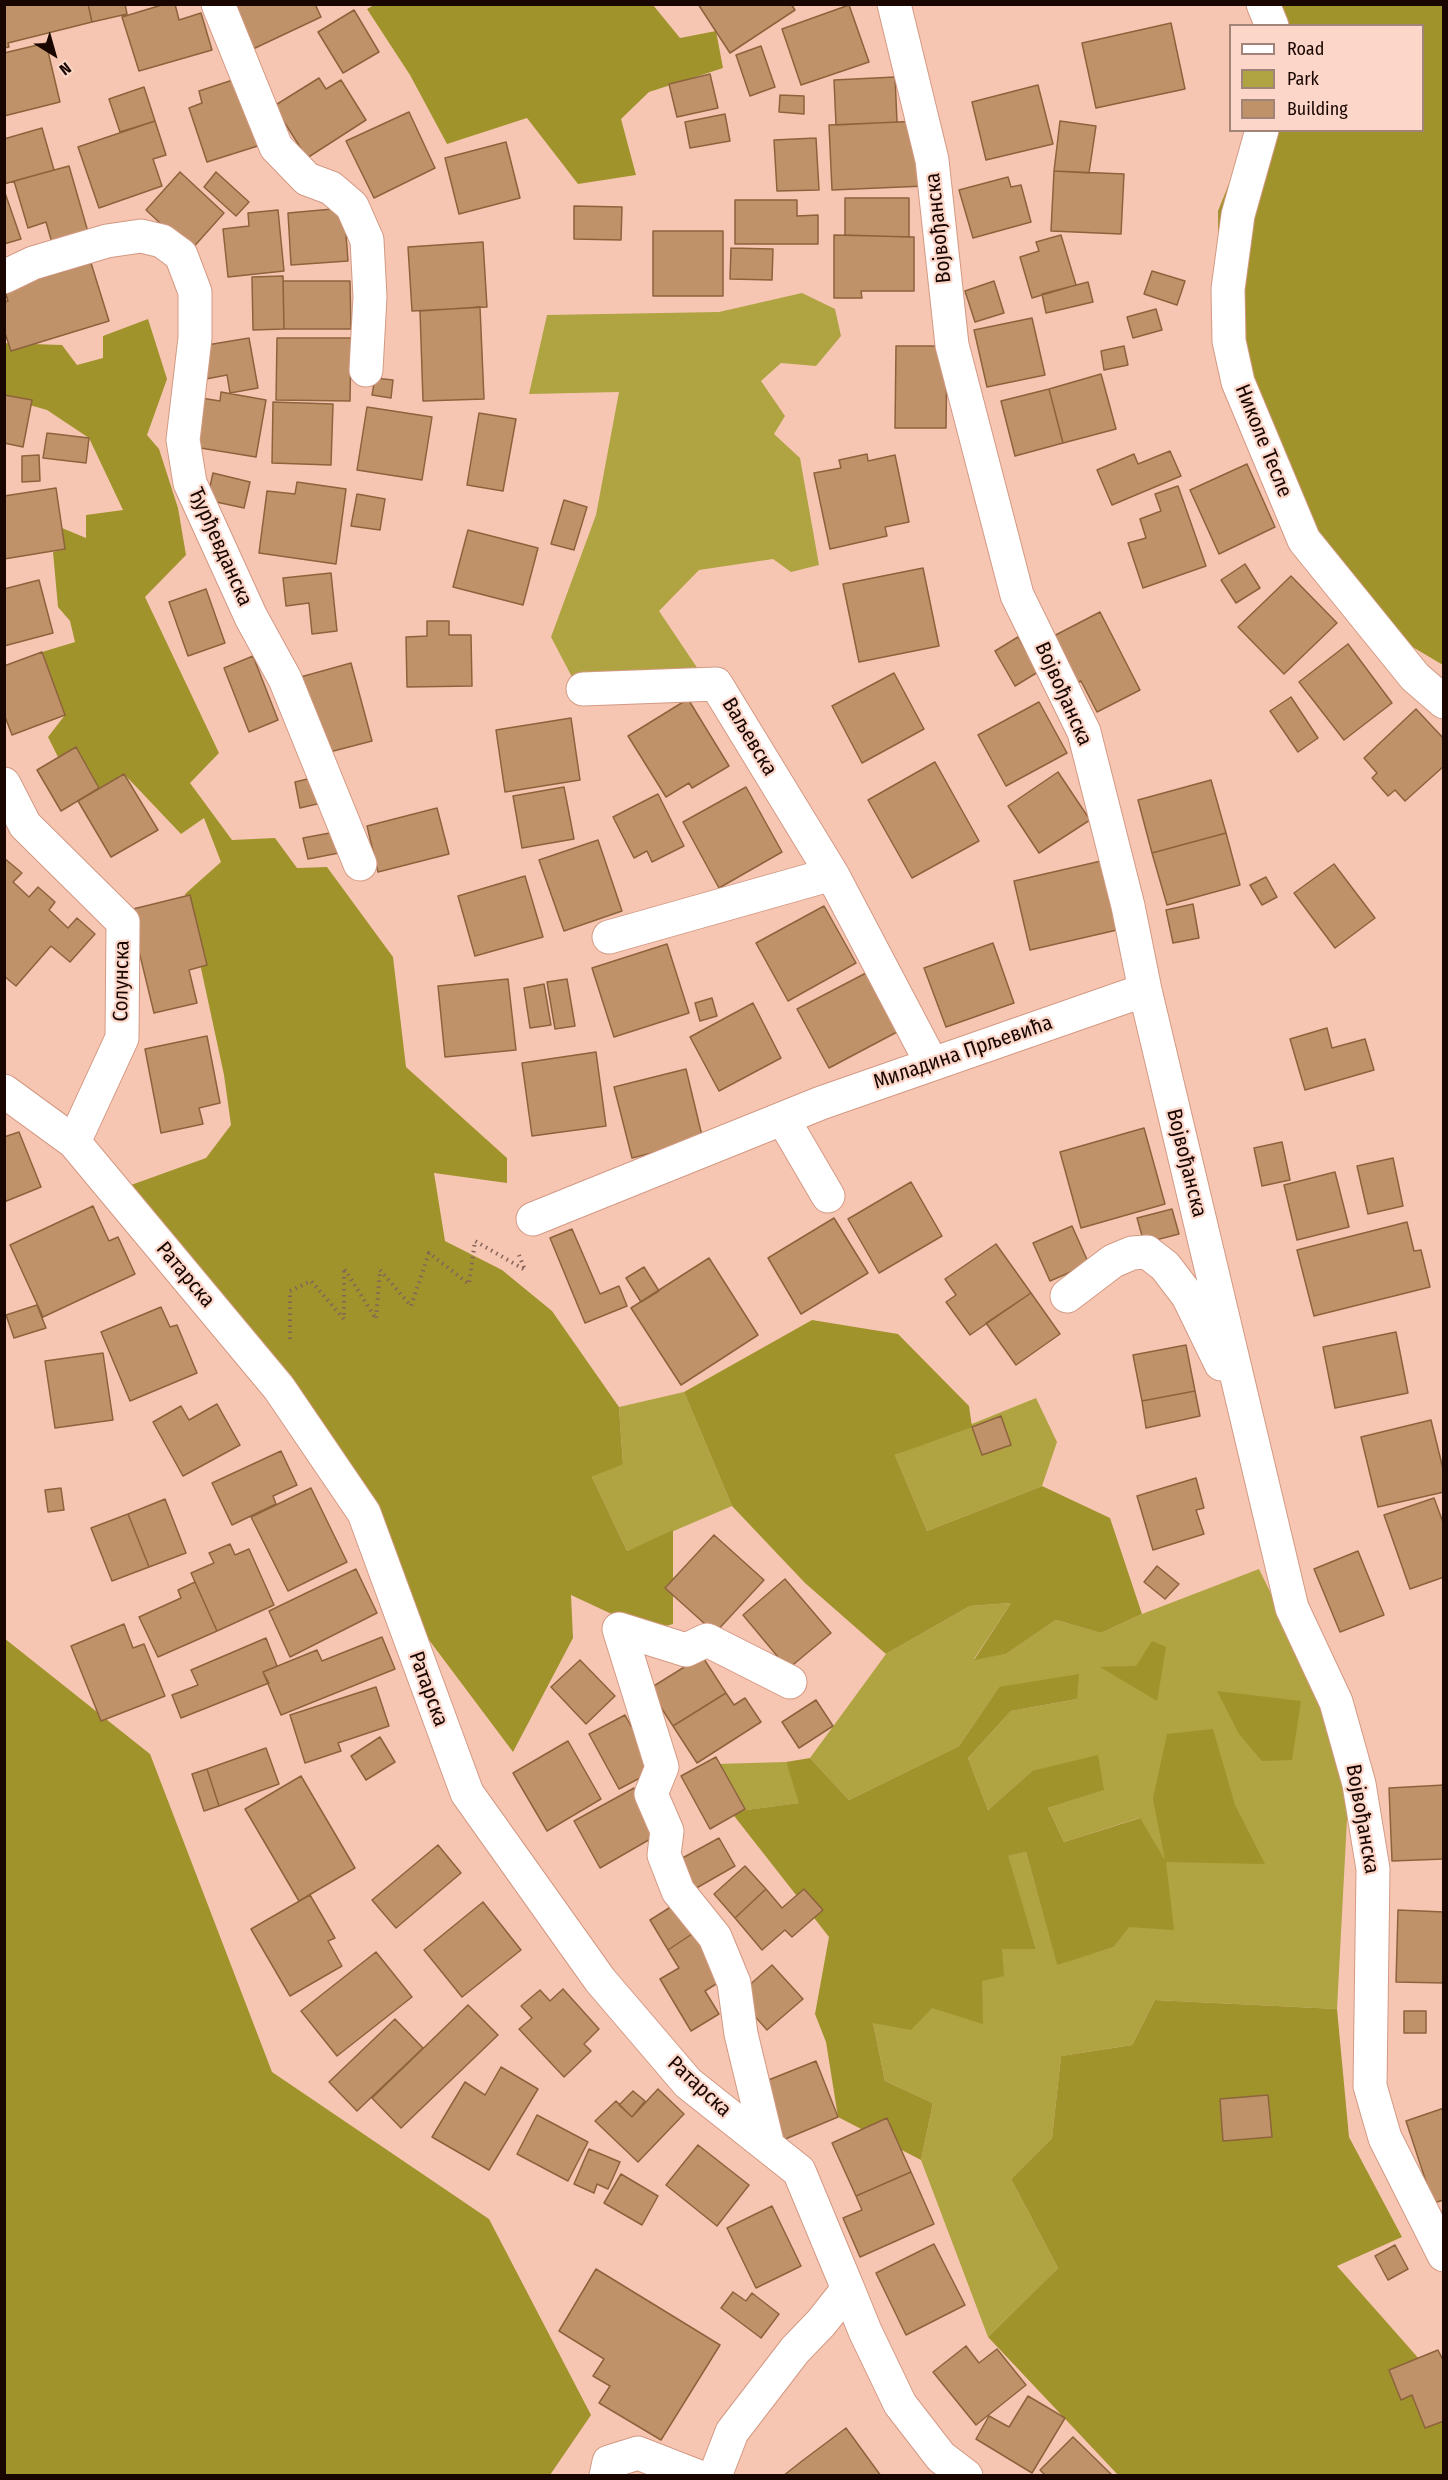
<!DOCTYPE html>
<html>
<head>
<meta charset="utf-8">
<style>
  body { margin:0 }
  #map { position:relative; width:1448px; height:2480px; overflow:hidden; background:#f7c6b3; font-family:"Fira Sans Condensed",sans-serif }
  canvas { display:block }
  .frame { position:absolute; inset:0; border:6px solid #190601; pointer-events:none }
  .legend { position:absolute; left:1229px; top:24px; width:195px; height:108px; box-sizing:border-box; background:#fcd6c8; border:2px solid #a18378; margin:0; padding:8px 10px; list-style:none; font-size:18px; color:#190601 }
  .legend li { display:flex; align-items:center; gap:12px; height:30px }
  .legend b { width:30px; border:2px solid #a18378 }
  .north { position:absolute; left:24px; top:24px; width:60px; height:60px; -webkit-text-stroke:4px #fcd6c8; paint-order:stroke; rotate:143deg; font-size:16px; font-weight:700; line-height:24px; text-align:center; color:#190601 }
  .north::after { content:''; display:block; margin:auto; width:21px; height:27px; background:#190601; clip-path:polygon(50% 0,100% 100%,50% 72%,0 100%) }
</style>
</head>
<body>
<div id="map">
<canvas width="1448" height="2480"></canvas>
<div class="frame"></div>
<ul class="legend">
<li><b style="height:8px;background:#fff"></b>Road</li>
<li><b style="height:16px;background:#afa342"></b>Park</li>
<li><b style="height:16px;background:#c0926a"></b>Building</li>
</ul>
<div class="north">N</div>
</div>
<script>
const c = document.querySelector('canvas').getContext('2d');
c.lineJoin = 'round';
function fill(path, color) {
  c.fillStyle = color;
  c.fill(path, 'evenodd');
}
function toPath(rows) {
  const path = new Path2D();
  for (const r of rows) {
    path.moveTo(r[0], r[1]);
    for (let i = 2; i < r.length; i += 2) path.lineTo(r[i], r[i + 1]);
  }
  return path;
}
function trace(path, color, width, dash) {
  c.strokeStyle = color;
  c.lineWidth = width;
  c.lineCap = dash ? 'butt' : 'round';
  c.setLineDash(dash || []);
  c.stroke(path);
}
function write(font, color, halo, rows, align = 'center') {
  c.font = font + ' "Fira Sans Condensed",sans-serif';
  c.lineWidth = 4.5;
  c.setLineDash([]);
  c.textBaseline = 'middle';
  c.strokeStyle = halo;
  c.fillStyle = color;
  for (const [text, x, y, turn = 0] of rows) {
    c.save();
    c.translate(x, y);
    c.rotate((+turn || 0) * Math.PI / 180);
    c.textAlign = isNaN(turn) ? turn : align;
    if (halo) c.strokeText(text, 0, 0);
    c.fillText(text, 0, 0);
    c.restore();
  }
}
const green = toPath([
  [802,293,835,309,841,336,816,366,781,363,761,381,785,416,774,434,800,458,819,565,791,572,773,559,699,570,659,611,700,672,573,679,551,637,596,515,619,392,529,394,547,315,719,312],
  [684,1392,732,1506,627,1551,592,1477,623,1463,619,1407],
  [1036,1398,1057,1442,1042,1486,927,1531,895,1455],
  [1259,1569,1321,1696,1348,1800,1337,2009,1155,2000,1132,2045,1061,2056,1052,2138,1011,2179,1058,2268,988,2337,921,2160,933,2103,885,2081,873,2023,932,2008,982,1981,1002,1949,1036,1949,1007,1856,1026,1852,1057,1964,1114,1947,1129,1926,1139,1818,1064,1842,1048,1808,1103,1790,1032,1771,988,1810,968,1758,1011,1711,1077,1699,999,1687,959,1746,849,1800,810,1758,886,1654,970,1606,1011,1603,974,1659,1006,1654,1056,1620,1101,1633,1142,1614],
  [786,1762,800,1803,731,1812,716,1764]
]);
const forest = toPath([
  [376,4,653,5,680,38,716,31,723,68,649,92,621,119,636,175,578,184,527,118,447,144,410,75,367,9],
  [1256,5,1443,5,1443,665,1399,639,1296,502,1219,365,1218,211,1250,131,1422,130,1422,26,1276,25],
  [148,319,167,379,147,435,159,449,178,508,186,555,145,597,219,753,190,783,232,840,275,838,297,868,327,867,393,957,406,1067,507,1158,507,1183,434,1173,445,1241,502,1270,552,1311,619,1407,623,1464,592,1477,627,1551,673,1530,673,1624,648,1631,571,1595,573,1638,513,1752,408,1612,131,1185,206,1158,231,1125,224,1075,185,894,221,862,204,818,181,834,124,774,99,788,76,748,58,757,48,737,65,715,42,652,75,642,70,621,58,607,53,552,65,549,62,528,86,538,86,515,123,510,89,438,47,410,5,398,4,343,62,345,77,365,103,358,103,336],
  [812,1320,898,1334,969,1406,972,1427,895,1455,927,1531,1042,1486,1110,1518,1142,1614,1101,1633,1056,1620,1006,1654,974,1660,1011,1603,970,1606,886,1654,805,1583,732,1506,684,1392],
  [4,1638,150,1754,272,2072,489,2219,591,2415,550,2475,5,2475],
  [1152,1641,1166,1647,1157,1701,1100,1667,1136,1666],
  [1079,1674,1077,1699,1011,1711,968,1758,988,1810,1032,1771,1098,1755,1104,1790,1048,1808,1064,1842,1140,1818,1165,1860,1153,1799,1167,1734,1213,1729,1235,1805,1265,1864,1166,1862,1174,1930,1129,1927,1114,1947,1057,1965,1026,1852,1008,1856,1036,1949,1002,1949,1004,1976,982,1981,983,2024,932,2008,911,2030,873,2023,885,2081,933,2103,921,2160,838,2117,826,2042,815,2014,829,1937,731,1812,799,1803,786,1762,810,1758,849,1800,959,1746,999,1687],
  [1217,1691,1301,1701,1292,1760,1262,1761,1239,1734],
  [1155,2000,1337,2009,1349,2137,1402,2237,1337,2266,1443,2386,1443,2475,1118,2475,988,2337,1058,2268,1011,2179,1052,2138,1061,2056,1132,2045]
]);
const building = toPath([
  [4,4,88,4,92,22,8,43,9,47,4,48,4,4],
  [88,4,125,4,127,14,92,22,88,4],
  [165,4,175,4,179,20,201,13,212,50,139,71,122,17,165,4],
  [232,4,315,4,321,17,253,49,232,4],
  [698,4,791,4,795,10,730,53,698,4],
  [849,5,869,62,801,85,782,29,849,5],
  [354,10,379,52,343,73,318,32,354,10],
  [1171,23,1185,89,1096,108,1082,43,1171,23],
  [46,43,60,102,4,116,4,53,46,43],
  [761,46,775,87,750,96,736,55,761,46],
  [710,74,718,108,677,117,669,84,710,74],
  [242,77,264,144,207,162,189,108,202,103,199,91,242,77],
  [895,77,897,122,836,125,834,80,895,77],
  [319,78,326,89,341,80,366,120,307,158,274,106,319,78],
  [1038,85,1053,144,986,160,972,102,1038,85],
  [144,87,155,121,120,132,109,99,144,87],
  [780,95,804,96,804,114,779,112,780,95],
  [409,112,435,168,374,198,346,141,409,112],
  [725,114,730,141,690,148,685,122,725,114],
  [155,121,166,155,153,159,162,186,99,208,78,147,155,121],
  [922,121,925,186,832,190,829,125,922,121],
  [1060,121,1096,126,1089,173,1054,171,1060,121],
  [42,128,54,170,4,184,4,139,42,128],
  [816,138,819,190,777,191,774,140,816,138],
  [506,142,520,198,459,214,445,158,506,142],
  [69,166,88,232,52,243,46,222,28,228,14,181,69,166],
  [1054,171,1124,174,1121,234,1051,231,1054,171],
  [180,172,224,213,190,251,146,210,180,172],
  [216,172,249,202,236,216,204,187,216,172],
  [1008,177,1011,187,1021,185,1031,222,973,238,959,190,1008,177],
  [4,190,21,239,4,244,4,190],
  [845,198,909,198,909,237,845,235,845,198],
  [735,200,797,200,797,216,818,215,818,244,735,244,735,200],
  [574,206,622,207,621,240,574,239,574,206],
  [344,208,348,261,291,265,288,213,344,208],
  [278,210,284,271,228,277,223,229,249,226,248,213,278,210],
  [653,231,723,231,723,296,653,296,653,231],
  [834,235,914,237,914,291,861,291,862,298,834,298,834,235],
  [1061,235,1076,285,1032,298,1020,257,1039,251,1036,242,1061,235],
  [483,242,487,307,412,311,408,247,483,242],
  [731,248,773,249,772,280,730,279,731,248],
  [91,263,109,321,11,351,4,330,4,302,8,301,4,289,91,263],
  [1152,271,1185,281,1177,305,1144,294,1152,271],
  [283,276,284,329,253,330,252,277,283,276],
  [283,281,350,281,351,329,284,329,283,281],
  [994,281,1004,313,975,322,965,291,994,281],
  [1088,282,1093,302,1046,313,1042,294,1088,282],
  [480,307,484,399,423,401,420,311,480,307],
  [1156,309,1162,330,1133,338,1127,317,1156,309],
  [1032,318,1045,375,987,387,974,330,1032,318],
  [249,338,258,388,230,393,227,375,206,379,201,346,249,338],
  [277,338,351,338,350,401,276,400,277,338],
  [896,346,947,346,946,428,895,428,896,346],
  [1124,346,1128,365,1104,370,1101,351,1124,346],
  [1101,374,1116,429,1063,443,1049,389,1101,374],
  [375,378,393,380,391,398,372,395,375,378],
  [1049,389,1063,443,1015,456,1001,401,1049,389],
  [221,392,266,400,256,457,188,446,195,397,220,401,221,392],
  [4,395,32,400,23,447,4,443,4,395],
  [273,402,333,404,331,465,272,463,273,402],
  [367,407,432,417,422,480,357,470,367,407],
  [479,413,516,419,503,491,467,485,479,413],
  [47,433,89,438,86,463,43,458,47,433],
  [1170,451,1181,476,1112,505,1097,470,1134,454,1138,464,1170,451],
  [867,454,868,461,895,455,909,522,885,527,887,536,830,549,814,473,841,468,839,460,867,454],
  [39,455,40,481,22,482,22,456,39,455],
  [1247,464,1275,527,1219,554,1190,490,1247,464],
  [213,473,250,482,244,508,207,500,213,473],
  [297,482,346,489,336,564,259,553,267,491,295,494,297,482],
  [1178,486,1206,566,1143,588,1128,543,1146,538,1140,519,1161,511,1155,494,1178,486],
  [56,488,65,549,4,559,4,496,56,488],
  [357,494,385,499,380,530,351,526,357,494],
  [564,500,587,507,574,550,551,544,564,500],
  [468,530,538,548,523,605,453,587,468,530],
  [1245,564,1260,588,1236,603,1221,580,1245,564],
  [923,568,939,646,859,662,843,584,923,568],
  [331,573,337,631,312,634,309,603,286,606,283,578,331,573],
  [1291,576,1337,623,1284,674,1238,627,1291,576],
  [39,580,53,633,4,646,4,589,39,580],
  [206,589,225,643,188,656,169,602,206,589],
  [1100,612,1140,690,1097,712,1081,681,1072,685,1048,639,1100,612],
  [427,621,449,621,449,635,471,635,472,686,407,687,406,637,427,636,427,621],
  [1018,637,1038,672,1015,686,995,651,1018,637],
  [1348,644,1392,703,1344,740,1299,682,1348,644],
  [42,652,65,715,12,735,4,714,4,666,42,652],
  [253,656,278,720,249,732,224,668,253,656],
  [351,663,372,741,318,755,297,678,351,663],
  [894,673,924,729,862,763,832,706,894,673],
  [1291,697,1318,738,1298,752,1270,711,1291,697],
  [688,699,729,766,692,788,689,783,666,797,628,736,688,699],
  [1039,702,1067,753,1006,786,978,735,1039,702],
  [1416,709,1444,739,1444,766,1405,801,1395,790,1388,796,1372,778,1377,773,1364,758,1416,709],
  [571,718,580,780,505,792,496,730,571,718],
  [76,747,99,788,61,811,37,770,76,747],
  [935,762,979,841,912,878,868,800,935,762],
  [1058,772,1090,820,1039,853,1008,806,1058,772],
  [124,774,158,830,111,857,78,801,124,774],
  [316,777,321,803,300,808,295,782,316,777],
  [1211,780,1226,833,1152,853,1138,800,1211,780],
  [564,787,574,839,522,848,513,796,564,787],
  [746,787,782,852,719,888,683,822,746,787],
  [658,794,684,846,652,862,647,851,634,858,613,817,658,794],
  [437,808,449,854,378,872,367,826,437,808],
  [335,832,339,853,308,859,303,838,335,832],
  [1226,833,1240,885,1167,905,1152,853,1226,833],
  [598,840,622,911,564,931,539,860,598,840],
  [4,858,22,873,13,882,29,897,38,887,55,902,49,910,68,928,77,918,95,934,70,962,51,946,16,986,4,976,4,858],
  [1101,861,1117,930,1030,950,1014,881,1101,861],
  [1334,864,1375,918,1335,948,1294,893,1334,864],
  [525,876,543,937,475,956,458,896,525,876],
  [1266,877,1277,897,1262,905,1250,885,1266,877],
  [190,895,207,965,189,970,197,1003,154,1013,129,910,190,895],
  [1193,904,1199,938,1173,943,1166,910,1193,904],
  [824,906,856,963,788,1001,756,943,824,906],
  [993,943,1014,1003,946,1027,924,968,993,943],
  [667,944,689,1013,614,1037,592,968,667,944],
  [866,973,897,1032,829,1068,797,1009,866,973],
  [508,979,516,1050,445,1057,438,986,508,979],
  [567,979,575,1026,555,1029,547,982,567,979],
  [544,984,551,1025,530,1028,524,988,544,984],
  [712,998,717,1016,700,1021,695,1003,712,998],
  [753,1003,781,1058,719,1091,690,1037,753,1003],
  [1327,1028,1332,1048,1365,1039,1374,1070,1305,1090,1290,1039,1327,1028],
  [207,1036,220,1103,199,1108,203,1124,161,1133,145,1049,207,1036],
  [596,1052,606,1126,532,1136,522,1063,596,1052],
  [686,1069,703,1140,632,1158,614,1087,686,1069],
  [1144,1128,1165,1204,1081,1228,1060,1152,1144,1128],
  [19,1132,41,1187,4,1202,4,1137,19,1132],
  [1282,1142,1290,1180,1262,1186,1254,1148,1282,1142],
  [1393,1158,1403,1206,1368,1214,1357,1166,1393,1158],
  [1335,1172,1349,1227,1297,1240,1284,1185,1335,1172],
  [911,1182,942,1236,879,1273,848,1219,911,1182],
  [93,1206,109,1241,118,1237,135,1274,43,1317,10,1245,93,1206],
  [1172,1209,1179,1234,1144,1243,1137,1218,1172,1209],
  [834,1218,868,1273,801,1314,768,1258,834,1218],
  [1407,1222,1414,1251,1421,1250,1430,1287,1314,1316,1297,1250,1407,1222],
  [1072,1226,1089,1264,1050,1281,1033,1243,1072,1226],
  [572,1229,600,1294,619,1286,627,1306,585,1323,550,1238,572,1229],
  [996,1244,1031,1293,970,1335,946,1302,956,1295,945,1279,996,1244],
  [709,1258,758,1335,681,1385,631,1308,709,1258],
  [644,1267,659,1291,641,1302,626,1278,644,1267],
  [1031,1293,1060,1334,1016,1365,986,1323,1031,1293],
  [37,1305,46,1328,14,1338,6,1315,37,1305],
  [161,1307,170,1327,177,1325,197,1373,130,1401,101,1332,161,1307],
  [1396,1332,1408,1393,1335,1408,1323,1347,1396,1332],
  [1186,1345,1195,1391,1142,1401,1133,1355,1186,1345],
  [103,1353,113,1420,55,1428,45,1361,103,1353],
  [1195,1391,1200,1416,1146,1428,1142,1401,1195,1391],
  [217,1404,240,1445,183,1476,153,1422,181,1406,189,1420,217,1404],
  [1001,1416,1011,1445,982,1455,972,1427,1001,1416],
  [1431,1420,1444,1473,1444,1492,1378,1507,1361,1437,1431,1420],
  [281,1451,297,1485,273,1496,276,1504,232,1525,212,1483,281,1451],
  [1196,1478,1204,1508,1196,1510,1204,1534,1153,1550,1137,1496,1196,1478],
  [61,1488,64,1510,48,1512,45,1490,61,1488],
  [311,1488,347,1562,288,1591,251,1517,311,1488],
  [1434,1498,1444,1525,1444,1577,1410,1589,1384,1515,1434,1498],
  [165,1499,186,1553,149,1567,128,1514,165,1499],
  [128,1514,149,1567,112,1581,91,1528,128,1514],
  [714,1535,764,1580,715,1633,665,1588,714,1535],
  [230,1544,235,1555,249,1549,274,1605,217,1631,191,1573,214,1563,209,1553,230,1544],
  [1358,1551,1384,1615,1340,1632,1314,1569,1358,1551],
  [1157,1566,1179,1584,1165,1599,1144,1582,1157,1566],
  [356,1569,377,1613,290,1657,269,1611,356,1569],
  [785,1579,831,1633,788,1669,743,1615,785,1579],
  [195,1582,217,1631,158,1657,139,1617,181,1598,178,1590,195,1582],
  [124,1624,133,1648,144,1644,165,1696,101,1721,71,1646,124,1624],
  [382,1637,395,1669,281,1715,263,1672,317,1650,322,1661,382,1637],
  [266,1638,277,1666,263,1672,269,1683,181,1718,172,1695,198,1685,191,1670,266,1638],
  [702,1656,726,1693,673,1726,649,1689,702,1656],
  [580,1660,615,1696,586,1724,551,1687,580,1660],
  [376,1687,389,1726,338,1743,341,1751,305,1763,290,1715,376,1687],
  [726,1693,734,1705,745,1698,761,1722,697,1763,673,1726,726,1693],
  [816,1700,833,1726,799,1748,782,1722,816,1700],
  [625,1715,655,1770,619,1789,589,1734,625,1715],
  [380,1737,395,1762,366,1780,351,1756,380,1737],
  [568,1741,601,1799,547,1831,513,1773,568,1741],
  [266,1748,279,1784,219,1806,207,1769,266,1748],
  [716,1757,745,1809,710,1829,681,1776,716,1757],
  [207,1769,219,1806,204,1811,192,1774,207,1769],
  [301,1776,355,1868,299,1901,245,1809,301,1776],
  [1444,1785,1444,1859,1392,1861,1389,1788,1444,1785],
  [634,1788,659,1834,600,1868,574,1821,634,1788],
  [719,1838,735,1866,693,1890,677,1861,719,1838],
  [438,1845,461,1873,396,1928,372,1900,438,1845],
  [745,1866,766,1889,735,1918,714,1894,745,1866],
  [766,1889,782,1908,804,1889,823,1910,792,1937,785,1930,762,1950,735,1918,766,1889],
  [310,1895,335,1938,328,1941,342,1966,290,1996,251,1929,310,1895],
  [483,1902,521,1950,462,1997,424,1950,483,1902],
  [677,1903,695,1932,668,1950,650,1920,677,1903],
  [1398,1910,1444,1912,1444,1983,1396,1982,1398,1910],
  [695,1932,724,1979,705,1991,719,2014,691,2031,660,1979,679,1968,668,1950,695,1932],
  [376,1952,412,1997,337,2056,301,2011,376,1952],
  [772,1965,803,1999,767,2030,737,1996,772,1965],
  [563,1989,599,2029,584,2044,591,2051,564,2077,519,2029,532,2018,521,2006,540,1990,550,2001,563,1989],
  [468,2005,498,2035,401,2128,372,2098,468,2005],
  [1404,2011,1426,2011,1426,2033,1404,2033,1404,2011],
  [395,2019,423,2048,357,2111,329,2082,395,2019],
  [816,2061,838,2117,783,2140,761,2083,816,2061],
  [501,2067,538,2089,489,2170,432,2137,465,2082,485,2095,501,2067],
  [658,2089,684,2114,638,2162,595,2121,616,2101,632,2117,658,2089],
  [633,2091,645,2101,632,2117,619,2105,633,2091],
  [1268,2095,1272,2137,1223,2141,1220,2099,1268,2095],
  [1444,2108,1444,2200,1433,2203,1406,2121,1444,2108],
  [537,2115,588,2142,568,2181,517,2154,537,2115],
  [887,2118,911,2172,856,2196,832,2143,887,2118],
  [698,2145,749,2185,717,2226,666,2185,698,2145],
  [589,2149,620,2162,608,2189,597,2184,594,2193,574,2184,589,2149],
  [911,2172,934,2224,860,2257,843,2218,862,2210,856,2196,911,2172],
  [621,2174,658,2196,642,2225,604,2203,621,2174],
  [772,2206,801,2266,756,2288,727,2228,772,2206],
  [934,2244,965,2305,906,2335,876,2273,934,2244],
  [1395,2245,1408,2269,1388,2280,1375,2256,1395,2245],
  [596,2269,720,2345,661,2440,599,2403,610,2386,593,2376,604,2359,559,2331,596,2269],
  [733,2292,746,2301,752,2293,779,2314,761,2338,721,2308,733,2292],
  [966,2346,979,2363,997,2349,1026,2385,976,2425,933,2372,966,2346],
  [1438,2350,1444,2362,1444,2421,1425,2428,1412,2395,1401,2400,1389,2370,1438,2350],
  [1028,2396,1065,2418,1032,2473,976,2439,989,2416,1009,2427,1028,2396],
  [846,2428,881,2476,783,2476,802,2461,846,2428],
  [1073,2437,1113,2476,1046,2476,1040,2470,1073,2437]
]);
const path = toPath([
  [290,1339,290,1291,311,1281,344,1319,344,1268,376,1319,380,1270,411,1306,429,1253,469,1284,475,1241,525,1270,519,1255]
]);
const minor = toPath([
  [218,4,276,147,307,179,331,188,352,206,367,240,370,297,366,370],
  [894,4,932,160,952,345,1017,595,1084,732,1128,906,1145,990,1292,1608,1336,1702,1359,1784,1373,1869,1370,2086,1385,2138,1444,2255],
  [1263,4,1272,26],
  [1262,130,1238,215,1228,289,1229,341,1238,382,1304,540,1415,677,1444,702],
  [4,277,33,263,107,241,141,236,162,241,181,255,195,292,195,338,183,440,190,483,251,617,285,679,360,864],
  [583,689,716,684,832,874,932,1064],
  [4,784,25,825,123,922,122,1038,74,1142],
  [609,937,832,874],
  [4,1091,74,1142,279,1388,364,1513,467,1793,600,1980,688,2083,799,2171,848,2289,821,2323,795,2350,732,2432,715,2476],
  [783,1119,828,1196],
  [533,1219,821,1103,1145,990],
  [1067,1296,1113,1261,1132,1253,1147,1252,1165,1266,1188,1296,1221,1364],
  [768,2146,741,2034,734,1983,715,1937,678,1891,664,1855,667,1831,651,1794,662,1767,619,1629,686,1650,707,1640,790,1682],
  [848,2289,865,2331,900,2404,941,2457,966,2476],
  [606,2476,609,2462,638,2453,697,2476]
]);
const streetNames = [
  ["Војвођанска",939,228,-96],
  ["Николе Тесле",1263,441,68],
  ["Ђурђевданска",220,547,66],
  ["Војвођанска",1063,694,66],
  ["Ваљевска",749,737,59],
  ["Солунска",122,981,-89],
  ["Миладина Прљевића",963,1053,-19],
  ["Војвођанска",1186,1163,76],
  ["Ратарска",185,1275,50],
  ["Ратарска",428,1689,70],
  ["Војвођанска",1362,1819,80],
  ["Ратарска",699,2087,43]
];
fill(green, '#afa342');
fill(forest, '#a0932c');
fill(building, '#c0926a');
trace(building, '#8d633c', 1.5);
trace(minor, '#d39983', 35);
trace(path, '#866458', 4, [1.5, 4.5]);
trace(minor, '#fff', 33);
write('21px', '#190601', '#fcd6c8', streetNames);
</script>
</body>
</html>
